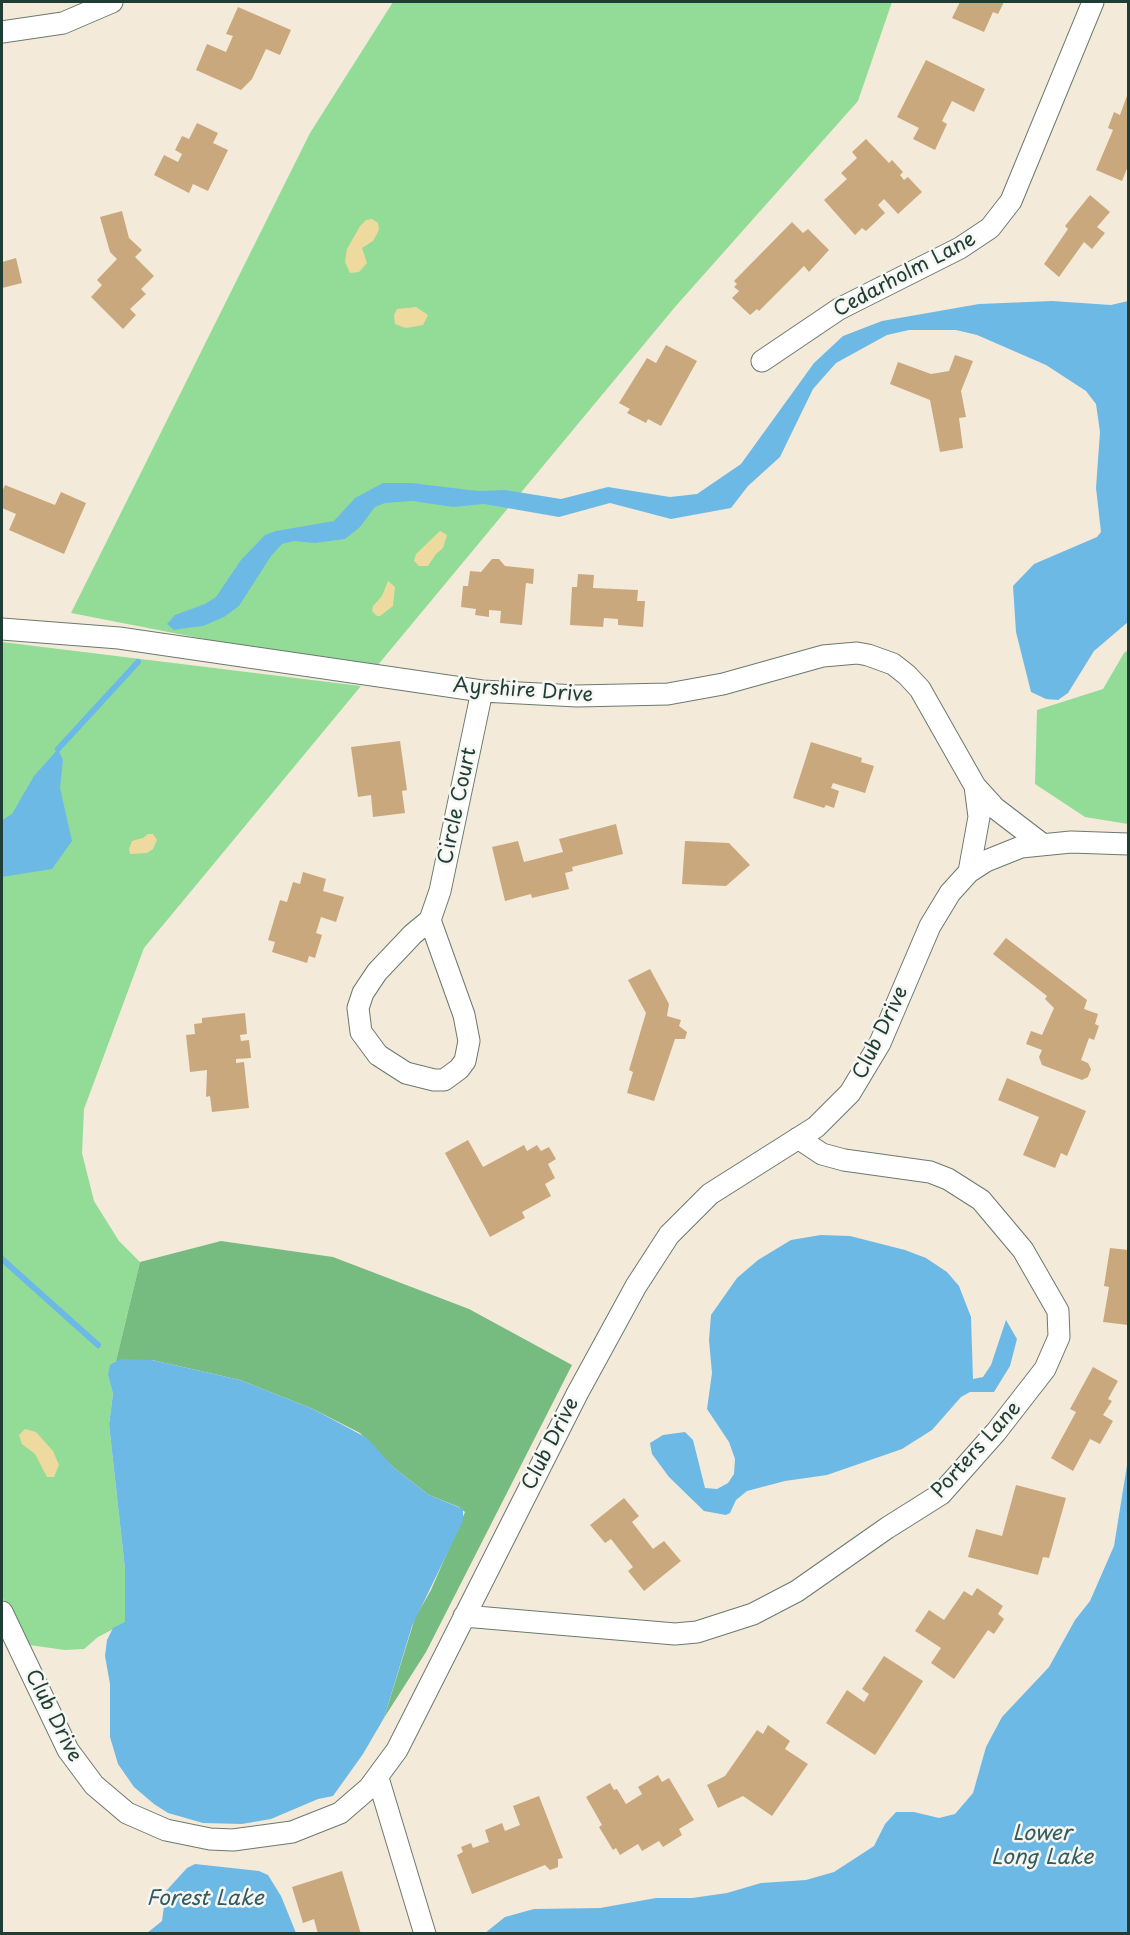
<!DOCTYPE html>
<html>
<head>
<meta charset="utf-8">
<style>
  body { margin:0 }
  #map { position:relative; width:1130px; height:1935px; overflow:hidden; background:#f4eada; font-family:"Playpen Sans",sans-serif }
  canvas { display:block }
  .frame { position:absolute; inset:0; border:3px solid #1f3d34; pointer-events:none }
</style>
</head>
<body>
<div id="map">
<canvas width="1130" height="1935"></canvas>
<div class="frame"></div>
</div>
<script>
const c = document.querySelector('canvas').getContext('2d');
c.lineJoin = 'round';
function fill(path, color) {
  c.fillStyle = color;
  c.fill(path, 'evenodd');
}
function toPath(rows) {
  const path = new Path2D();
  for (const r of rows) {
    path.moveTo(r[0], r[1]);
    for (let i = 2; i < r.length; i += 2) path.lineTo(r[i], r[i + 1]);
  }
  return path;
}
function trace(path, color, width, dash) {
  c.strokeStyle = color;
  c.lineWidth = width;
  c.lineCap = dash ? 'butt' : 'round';
  c.setLineDash(dash || []);
  c.stroke(path);
}
function write(font, color, halo, rows, align = 'center') {
  c.font = font + ' "Playpen Sans",sans-serif';
  c.lineWidth = 5;
  c.setLineDash([]);
  c.textBaseline = 'middle';
  c.strokeStyle = halo;
  c.fillStyle = color;
  for (const [text, x, y, turn = 0] of rows) {
    c.save();
    c.translate(x, y);
    c.rotate((+turn || 0) * Math.PI / 180);
    c.textAlign = isNaN(turn) ? turn : align;
    if (halo) c.strokeText(text, 0, 0);
    c.fillText(text, 0, 0);
    c.restore();
  }
}
const green = toPath([
  [393,2,892,2,858,101,675,307,377,666,235,645,71,613,310,133],
  [2,642,361,686,144,948,84,1109,82,1153,94,1201,119,1241,140,1262,116,1361,108,1375,113,1394,109,1424,125,1569,125,1623,98,1637,84,1649,65,1650,29,1645,2,1597],
  [1128,650,1128,824,1085,817,1035,784,1037,710,1103,689,1124,653]
]);
const forest = toPath([
  [221,1241,333,1257,469,1309,572,1365,426,1652,384,1718,415,1618,431,1590,465,1512,459,1507,429,1495,393,1467,360,1433,313,1409,240,1380,152,1360,116,1361,140,1262]
]);
const sand = toPath([
  [372,219,378,223,379,230,373,241,362,248,367,263,359,272,350,273,345,262,347,249,360,226,366,220],
  [416,307,428,315,423,325,406,328,395,324,394,315,397,309],
  [440,531,447,535,443,548,436,554,428,566,419,566,414,561,416,554],
  [388,581,395,587,393,606,380,616,377,616,372,611,373,606,382,596],
  [148,834,153,834,157,840,153,849,147,853,130,854,129,849,132,841,143,838],
  [25,1429,36,1432,53,1451,59,1465,54,1477,47,1477,35,1454,22,1444,19,1435]
]);
const water = toPath([
  [1052,301,1111,305,1128,301,1128,622,1094,651,1068,693,1058,700,1046,699,1031,692,1016,632,1013,586,1034,564,1097,537,1101,532,1096,488,1100,432,1096,404,1086,391,1046,365,977,335,956,330,909,330,887,335,836,363,813,389,780,457,748,486,731,508,671,519,610,503,559,517,484,504,453,507,412,501,385,503,375,507,360,527,345,539,315,543,294,541,282,544,271,556,239,606,224,617,203,626,186,628,174,630,167,624,175,615,205,604,216,597,241,560,265,535,276,531,334,521,355,498,383,483,411,483,478,491,505,490,561,499,608,487,670,497,697,494,741,464,814,363,843,336,882,321,979,304],
  [58,749,63,760,60,788,72,841,52,869,2,877,2,820,12,814,34,776],
  [821,1235,850,1236,905,1250,926,1258,947,1272,959,1286,971,1317,973,1379,983,1377,991,1365,1006,1320,1017,1339,1010,1366,994,1392,970,1392,961,1397,932,1430,902,1449,827,1475,785,1481,747,1491,736,1500,730,1513,726,1515,704,1511,669,1477,652,1454,650,1443,663,1435,685,1432,693,1440,705,1488,717,1489,728,1483,734,1474,735,1459,729,1442,707,1409,712,1373,709,1340,711,1315,737,1278,758,1260,791,1240],
  [120,1359,152,1360,240,1380,313,1409,367,1438,393,1467,429,1495,463,1509,463,1521,412,1626,384,1718,363,1754,333,1796,318,1799,271,1819,242,1824,203,1823,168,1813,154,1804,134,1787,118,1764,110,1737,110,1684,105,1656,107,1640,113,1628,125,1622,125,1569,109,1424,113,1394,108,1375,110,1365],
  [1128,1459,1128,1933,485,1933,505,1917,534,1909,600,1908,656,1898,692,1898,727,1893,761,1883,806,1880,834,1872,874,1846,885,1824,896,1812,914,1812,939,1818,955,1814,973,1793,986,1747,1002,1717,1049,1667,1075,1620,1090,1601,1114,1546],
  [195,1864,259,1871,268,1875,281,1896,296,1933,147,1933,162,1921,166,1891,187,1868]
]);
const stream = toPath([
  [58,749,138,662],
  [2,1259,98,1345]
]);
const building = toPath([
  [960,2,1004,2,998,14,993,12,984,32,952,18],
  [238,7,291,30,280,55,266,49,252,79,241,90,196,70,207,44,226,52,233,36,226,34],
  [926,60,985,89,974,112,952,101,942,121,947,124,935,150,913,139,919,128,897,117],
  [1128,93,1128,166,1122,181,1096,170,1113,130,1108,128,1114,112,1120,115],
  [197,123,218,133,213,143,228,150,208,191,193,184,189,193,154,175,164,155,178,162,182,154,175,150,182,136,189,139],
  [866,139,889,163,892,160,903,172,900,175,904,180,908,177,922,192,898,214,884,199,878,205,885,213,866,231,862,228,855,235,824,200,847,179,841,173,857,158,852,152],
  [1090,195,1110,212,1097,227,1105,233,1092,249,1084,242,1059,277,1044,264,1068,229,1065,226],
  [122,211,129,238,142,250,135,257,154,276,141,289,146,294,130,309,136,315,123,329,91,297,102,285,97,280,117,259,110,252,100,217],
  [792,222,803,233,808,229,829,250,809,272,804,266,759,311,757,309,750,315,732,298,739,291,734,287,737,284,734,281],
  [16,258,22,283,2,288,2,262],
  [666,345,697,361,661,426,648,419,646,423,627,413,630,409,619,403,647,358,656,363],
  [955,355,973,361,961,391,966,417,959,418,963,448,940,452,930,400,890,384,898,362,931,374,949,371],
  [5,485,55,505,61,492,86,503,64,554,9,530,16,514,2,508,2,492],
  [492,559,499,559,505,566,534,569,533,584,526,583,522,625,500,623,501,611,489,610,489,617,475,615,476,609,461,607,463,586,468,586,470,571,481,572],
  [578,574,594,575,593,588,638,590,637,601,645,601,643,627,618,625,618,619,604,618,603,627,570,625,572,587,577,587],
  [400,741,407,790,402,791,405,813,373,817,371,795,358,797,351,747],
  [811,742,862,758,861,762,874,766,865,793,833,783,831,788,839,791,834,808,826,805,824,808,793,798],
  [616,824,623,854,572,867,573,871,565,873,569,889,532,898,531,894,505,901,492,847,518,841,524,862,563,852,559,839],
  [685,841,729,843,750,865,726,886,682,884],
  [303,872,326,879,323,891,344,897,336,922,321,917,316,933,322,935,315,958,309,956,307,963,272,952,275,942,268,940,280,900,287,902,293,882,300,884],
  [1006,938,1087,1000,1084,1009,1098,1014,1095,1024,1099,1026,1094,1040,1089,1038,1081,1060,1088,1063,1091,1069,1088,1077,1082,1080,1042,1065,1039,1057,1042,1050,1026,1044,1031,1031,1042,1035,1054,1008,1045,999,1047,996,993,954],
  [650,969,669,1004,667,1016,681,1020,679,1026,687,1032,685,1039,675,1039,654,1101,627,1093,633,1072,629,1070,646,1013,628,980],
  [245,1013,247,1034,240,1035,241,1041,249,1040,251,1058,236,1059,236,1063,244,1062,249,1108,212,1112,210,1096,206,1097,207,1070,190,1072,186,1035,195,1034,194,1024,202,1023,202,1018],
  [1007,1078,1086,1111,1067,1156,1061,1153,1055,1168,1023,1155,1039,1117,998,1100],
  [468,1140,483,1167,524,1145,527,1151,537,1145,541,1151,549,1147,556,1159,548,1164,555,1178,545,1184,551,1196,522,1212,525,1218,490,1237,445,1153],
  [1110,1248,1128,1250,1128,1325,1103,1322,1109,1287,1104,1286],
  [1093,1367,1118,1381,1108,1399,1112,1401,1103,1415,1113,1421,1100,1444,1090,1439,1073,1471,1051,1458,1076,1412,1070,1409],
  [1016,1485,1066,1498,1049,1558,1043,1557,1038,1575,968,1557,976,1529,1002,1536],
  [624,1498,639,1516,632,1522,653,1549,664,1541,681,1561,644,1591,628,1571,633,1567,611,1539,605,1543,590,1525],
  [977,1588,1003,1606,998,1614,1004,1619,994,1634,988,1630,954,1679,931,1663,941,1648,915,1631,929,1610,944,1620,964,1591,972,1596],
  [884,1656,923,1681,875,1755,826,1723,847,1690,864,1702,869,1694,862,1689],
  [768,1725,790,1741,785,1749,808,1764,772,1816,743,1796,718,1808,707,1785,725,1776,757,1730,763,1734],
  [658,1775,662,1782,669,1778,694,1820,679,1829,682,1835,663,1847,659,1841,642,1851,638,1844,620,1855,616,1848,613,1850,599,1827,602,1825,586,1797,610,1783,614,1790,617,1789,626,1804,642,1794,638,1787],
  [539,1796,563,1858,558,1859,558,1867,550,1870,545,1865,472,1894,457,1855,463,1852,461,1847,471,1843,473,1848,489,1842,485,1830,502,1823,505,1831,520,1825,513,1806],
  [342,1871,361,1934,318,1934,314,1919,303,1923,292,1887]
]);
const minor = toPath([
  [2,32,63,23,112,2],
  [762,361,839,309,960,248,990,228,1011,201,1093,2],
  [2,629,119,638,482,691,577,696,668,694,723,684,823,656,857,653,868,655,893,664,907,675,920,689,975,786,995,808,1042,844],
  [969,872,979,817,975,786],
  [430,920,464,1015,469,1041,465,1061,459,1069,444,1080,434,1080,406,1073,378,1055,361,1032,358,1008,363,993,377,972,413,934,430,920,440,891,482,691],
  [2,1612,68,1750,94,1785,127,1813,166,1830,210,1839,233,1840,292,1832,340,1813,369,1788,397,1750,577,1394,636,1286,669,1235,710,1194,816,1127,850,1093,880,1043,930,926,950,893,969,872,986,861,1021,847,1071,842,1128,844],
  [464,1616,675,1634,697,1632,753,1614,797,1591,887,1528,941,1494,996,1432,1045,1369,1059,1337,1058,1311,1023,1250,981,1200,948,1179,930,1172,844,1160,822,1154,798,1138],
  [378,1778,425,1934]
]);
const streetNames = [
  ["Cedarholm Lane",905,275,-28],
  ["Ayrshire Drive",523,691,4],
  ["Circle Court",458,806,-78],
  ["Club Drive",881,1033,-64],
  ["Club Drive",551,1444,-63],
  ["Porters Lane",977,1450,-48],
  ["Club Drive",53,1716,63]
];
const waterNames = [
  ["Lower",1042,1834],
  ["Long Lake",1042,1858],
  ["Forest Lake",205,1899]
];
fill(green, '#93dc98');
fill(forest, '#76bc80');
fill(sand, '#eeda9e');
fill(water, '#6db9e6');
trace(stream, '#6db9e6', 6);
fill(building, '#caa87d');
trace(minor, '#6a7a6e', 23);
trace(minor, '#fff', 21);
write('20px', '#1f3d34', '#f6f6f2', streetNames);
write('italic 21px', '#325c60', '#f6f6f2', waterNames);
</script>
</body>
</html>
